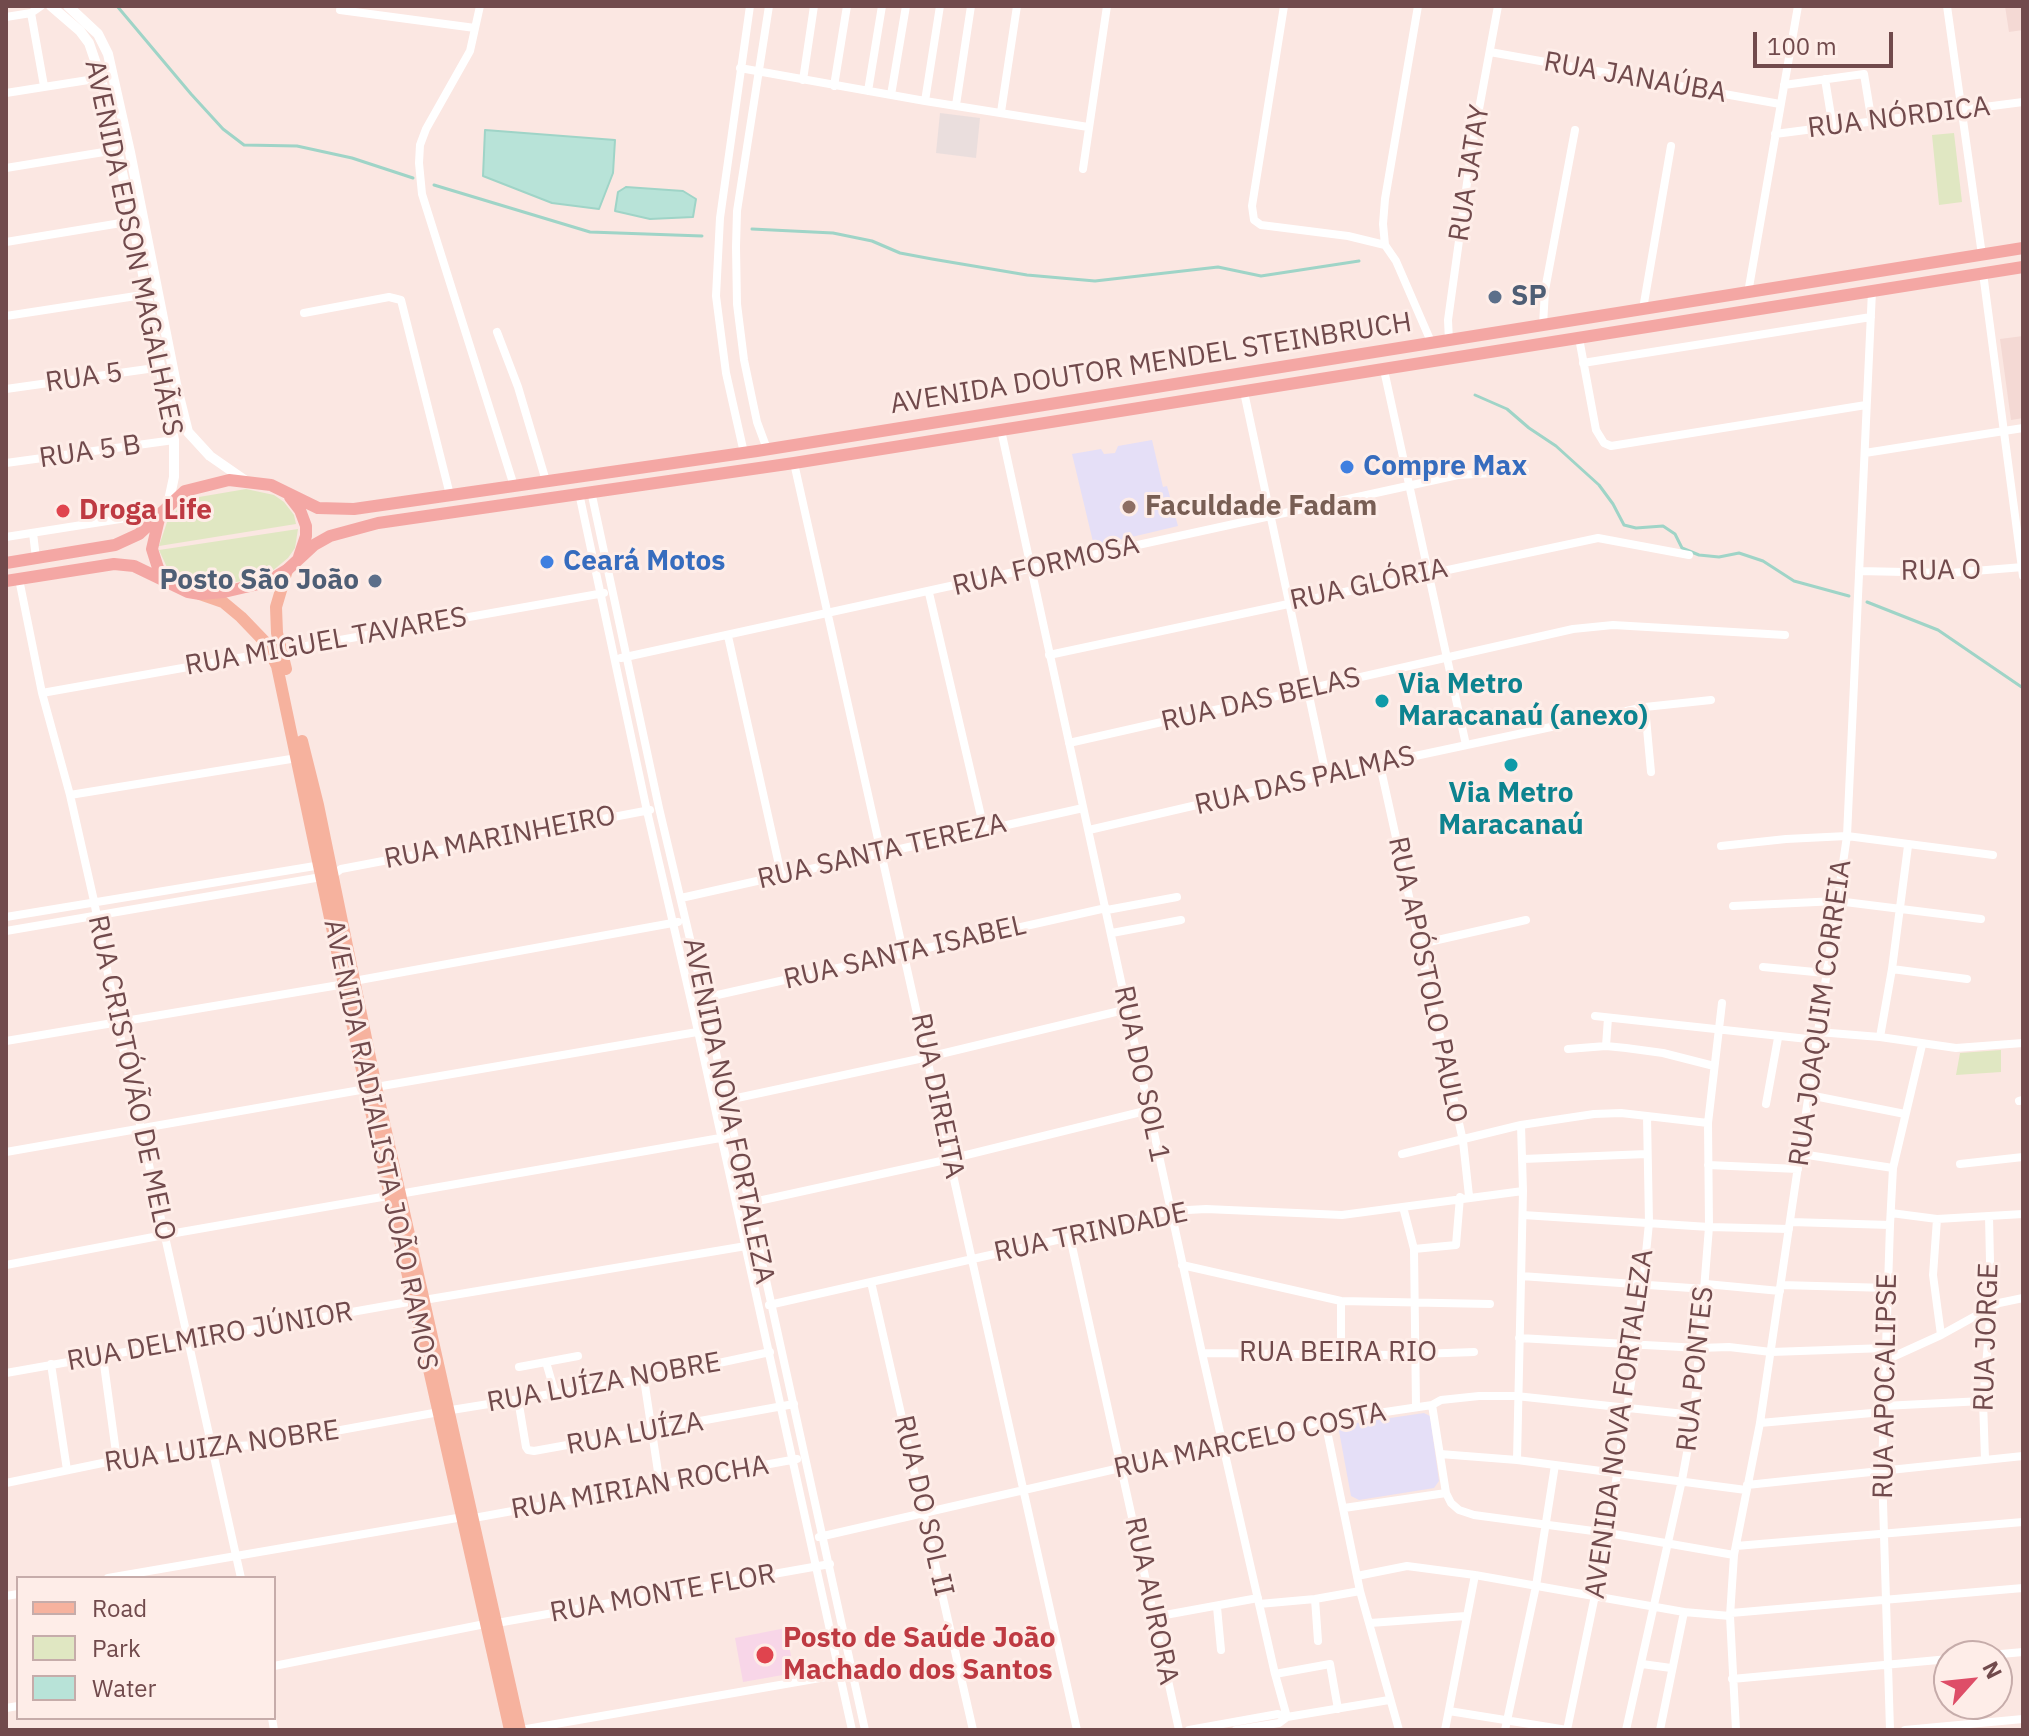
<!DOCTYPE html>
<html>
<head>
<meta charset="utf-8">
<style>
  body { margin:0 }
  #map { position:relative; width:2029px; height:1736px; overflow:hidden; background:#fbe7e2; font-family:"IBM Plex Sans",sans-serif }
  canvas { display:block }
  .frame { position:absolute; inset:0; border:8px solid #714a4c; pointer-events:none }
  .legend { position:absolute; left:16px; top:1576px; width:260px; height:144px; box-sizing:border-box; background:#feede8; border:2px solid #c6acaa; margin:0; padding:10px 14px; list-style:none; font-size:24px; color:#714a4c }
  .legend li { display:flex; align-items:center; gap:16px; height:40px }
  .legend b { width:40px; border:2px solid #c6acaa }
  .north { position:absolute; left:1933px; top:1640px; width:80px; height:80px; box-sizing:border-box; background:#feede8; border:2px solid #c6acaa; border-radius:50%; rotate:63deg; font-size:22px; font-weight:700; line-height:32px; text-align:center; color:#714a4c }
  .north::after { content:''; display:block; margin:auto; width:28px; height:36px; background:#de4e68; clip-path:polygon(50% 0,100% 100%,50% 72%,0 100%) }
  .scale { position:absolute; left:1753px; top:32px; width:140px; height:36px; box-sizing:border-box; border:4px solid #714a4c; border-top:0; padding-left:10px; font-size:24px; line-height:28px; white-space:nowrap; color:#714a4c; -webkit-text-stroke:6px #feede8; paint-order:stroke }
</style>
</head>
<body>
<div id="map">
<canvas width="2029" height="1736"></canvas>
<div class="frame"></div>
<ul class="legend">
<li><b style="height:10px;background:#f6b29e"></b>Road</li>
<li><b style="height:22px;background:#e0e7c2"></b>Park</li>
<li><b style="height:22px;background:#b8e3d8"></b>Water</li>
</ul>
<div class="north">N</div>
<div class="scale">100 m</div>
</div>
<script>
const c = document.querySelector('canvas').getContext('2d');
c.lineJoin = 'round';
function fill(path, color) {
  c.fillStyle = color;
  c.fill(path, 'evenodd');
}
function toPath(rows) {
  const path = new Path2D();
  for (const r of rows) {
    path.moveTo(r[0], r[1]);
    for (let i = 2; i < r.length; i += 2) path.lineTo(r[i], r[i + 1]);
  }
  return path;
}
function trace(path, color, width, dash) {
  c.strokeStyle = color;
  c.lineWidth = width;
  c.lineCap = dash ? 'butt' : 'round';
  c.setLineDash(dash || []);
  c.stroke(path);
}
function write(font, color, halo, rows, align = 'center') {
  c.font = font + ' "IBM Plex Sans",sans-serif';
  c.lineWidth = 6;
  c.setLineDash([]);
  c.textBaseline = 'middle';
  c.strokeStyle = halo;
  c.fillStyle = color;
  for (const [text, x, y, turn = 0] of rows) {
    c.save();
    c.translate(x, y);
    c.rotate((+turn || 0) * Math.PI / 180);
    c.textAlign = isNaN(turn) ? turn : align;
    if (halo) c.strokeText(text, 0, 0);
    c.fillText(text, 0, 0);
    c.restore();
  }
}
const residential = toPath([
  [2005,6,2023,6,2023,30,2009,32],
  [2023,336,2023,418,2011,420,2000,339]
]);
const industrial = toPath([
  [940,113,980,118,976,158,936,153]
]);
const education = toPath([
  [1152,440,1163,487,1167,486,1178,526,1094,546,1072,454,1101,449,1104,454,1115,453,1118,446],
  [1424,1413,1430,1416,1439,1481,1434,1488,1359,1500,1351,1496,1339,1431,1343,1425]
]);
const medical = toPath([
  [786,1628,794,1673,743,1682,735,1638]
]);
const green = toPath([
  [1954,133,1962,202,1939,205,1932,135],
  [246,489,274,495,284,502,294,515,296,524,159,546,167,522,180,506,199,497],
  [298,529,295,548,288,558,265,577,213,586,201,587,181,581,170,574,159,550],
  [2001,1050,2001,1072,1956,1075,1960,1053]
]);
const water = toPath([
  [485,130,615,140,613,173,599,209,552,203,483,176,485,130],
  [626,187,683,191,696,199,693,217,650,219,615,211,618,192,626,187]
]);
const stream = toPath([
  [117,6,191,94,223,129,244,145,297,146,352,158,413,178],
  [434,185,590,232,702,236],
  [752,229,833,233,872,241,900,253,932,259,1027,275,1095,281,1218,267,1261,276,1359,261],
  [1475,395,1507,409,1529,428,1556,446,1599,485,1613,504,1624,525,1636,528,1663,526,1675,534,1682,548,1699,555,1719,557,1739,553,1763,561,1794,581,1849,596],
  [1867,602,1938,630,2023,688]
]);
const minor = toPath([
  [480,6,470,51,426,129,420,145,419,163,422,194,514,486],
  [1284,6,1252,206,1254,220,1261,225,1348,236,1385,245],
  [1418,6,1385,199,1383,224,1385,245,1396,261,1432,344],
  [1947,6,1982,255],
  [340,10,475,28],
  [31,13,44,86],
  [6,17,31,13,41,6],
  [1490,52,1780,104],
  [740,68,925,101,1088,127],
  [1825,79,1833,128],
  [803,80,814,6],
  [1784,85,1864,74,1872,123],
  [834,86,847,6],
  [868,91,882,6],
  [6,93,101,78],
  [891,95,906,6],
  [925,101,940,6],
  [956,105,971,6],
  [1001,112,1017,6],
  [1775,134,2023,102],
  [6,168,116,150],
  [1083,169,1107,6],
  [6,242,133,221],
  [1983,273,2023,576],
  [1748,293,1798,6],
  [1643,309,1671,146],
  [304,313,389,297,401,300,450,495],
  [6,316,149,294],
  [1543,325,1545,290,1575,130],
  [497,332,518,387,546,481],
  [1579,338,1596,430,1604,443,1611,446,1866,405],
  [1449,341,1448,320,1472,147,1498,6],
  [1583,363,1871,317],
  [1384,370,1466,745],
  [6,389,162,367],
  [1244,392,1326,775],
  [1001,430,1202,1353,1275,1674,1287,1717],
  [767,449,757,422,744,360,737,304,736,247,737,211,769,6],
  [744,453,726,373,716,296,720,218,750,6],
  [1865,453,2023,428],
  [6,463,174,440],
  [794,463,1077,1730],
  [591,491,659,808,704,998,865,1730],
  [579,493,647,811,698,1031,852,1730],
  [33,533,36,558],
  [6,537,139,516],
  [1859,571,1950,573,2023,567],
  [19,579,42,693,70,795,94,901,117,1021,241,1578],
  [929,593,984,829],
  [728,636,781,874],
  [1049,655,1598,538,1689,555],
  [621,658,1458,475,1525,471],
  [42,693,604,593],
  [1645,707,1651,772],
  [1069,743,1573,629,1613,625,1785,635],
  [1380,765,1463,1141,1469,1196],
  [70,795,297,758],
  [1089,830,1326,775,1645,707,1711,700],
  [1721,846,1786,839,1847,836,1993,855],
  [681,898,1083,808],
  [1733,906,1837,901,1981,919],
  [1107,910,1177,897],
  [6,917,321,865],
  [6,931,333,875,341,869,650,810],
  [1112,933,1181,920],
  [1420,944,1526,920],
  [1763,967,1825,973],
  [1892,969,1967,979],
  [354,981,678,922],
  [704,998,1106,908],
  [1595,1016,1817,1040],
  [1818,1032,1880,1037,1956,1048,2023,1043],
  [1880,1037,1892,969,1908,846],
  [6,1041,345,984],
  [1606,1046,1608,1018],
  [1568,1049,1606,1046,1626,1048,1663,1053,1714,1066],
  [376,1087,703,1031],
  [1809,1095,1905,1114],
  [723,1101,928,1057,1128,1009],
  [2019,1101,2023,1100],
  [1766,1104,1778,1038],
  [6,1152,366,1089],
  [1402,1154,1521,1125,1594,1114,1621,1113,1708,1123],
  [1801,1154,1893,1168],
  [1523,1159,1647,1154],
  [1960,1164,2023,1157],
  [1708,1165,1798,1169],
  [749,1203,950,1159,1149,1110],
  [1403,1207,1414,1249,1416,1407],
  [1891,1213,1937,1219,2023,1214],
  [1523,1215,1709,1227,1789,1229],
  [1937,1219,1933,1275,1941,1335],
  [1791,1222,1890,1225],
  [1070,1237,1179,1730],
  [1414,1249,1456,1245,1460,1197],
  [6,1265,164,1235,726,1137],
  [1182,1265,1341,1301,1490,1304],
  [1521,1276,1705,1289],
  [871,1282,973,1730],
  [1706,1284,1780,1291],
  [1781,1285,1888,1288],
  [424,1300,758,1244],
  [769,1305,1070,1237,1170,1211,1206,1209,1342,1215,1523,1191],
  [1519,1338,1699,1348,1729,1347,1771,1352,1886,1348],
  [1202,1353,1392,1355,1474,1352],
  [1341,1353,1341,1301],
  [103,1357,117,1460],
  [1886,1360,1941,1335,1999,1303,2023,1298],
  [546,1362,555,1393],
  [51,1364,67,1470],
  [519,1367,578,1356],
  [6,1373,414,1301],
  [644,1379,660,1485],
  [518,1399,526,1447,528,1450,534,1451,794,1404],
  [1432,1405,1446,1493],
  [1883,1406,1983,1401],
  [1325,1421,1360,1591,1399,1730],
  [1760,1423,1883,1412],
  [1440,1454,1517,1460,1746,1490],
  [1985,1459,1983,1401,1991,1307,1989,1216],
  [1517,1460,1523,1191,1521,1125],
  [6,1483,117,1460,176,1454,210,1447,259,1445,439,1412,644,1379,770,1352],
  [1747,1485,2023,1456],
  [1344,1508,1446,1493,1451,1503,1459,1510,1474,1515,1608,1533,1734,1555],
  [474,1518,797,1459],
  [819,1537,1325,1421,1432,1405,1441,1400,1479,1396,1516,1396,1694,1415],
  [1736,1546,2023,1522],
  [1357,1576,1407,1566,1475,1575,1684,1612,1730,1616],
  [108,1578,463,1517],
  [6,1596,18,1594],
  [1315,1599,1318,1641],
  [1259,1604,1315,1599,1360,1591],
  [1217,1607,1221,1650],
  [1731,1613,2023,1588],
  [1154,1617,1258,1598],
  [497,1623,830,1564],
  [1370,1623,1466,1616],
  [1979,1656,2023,1652],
  [1642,1664,1671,1668],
  [274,1666,485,1624],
  [1275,1674,1330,1664,1338,1709],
  [1732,1679,1949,1659],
  [6,1708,18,1706],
  [1449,1711,1567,1730],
  [272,1718,274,1730],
  [521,1730,843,1674],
  [1189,1730,1278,1714,1287,1717,1389,1700],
  [1236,1730,1279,1723,1287,1717],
  [1445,1730,1475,1575],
  [1505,1730,1536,1586,1555,1465],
  [1567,1730,1608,1533,1637,1344,1649,1223,1647,1116],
  [1626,1730,1682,1480,1694,1415,1709,1227,1708,1123,1722,1003],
  [1660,1730,1684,1612],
  [1736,1730,1730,1616,1734,1555,1760,1423,1847,836,1872,291],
  [1890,1730,1882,1470,1890,1225,1893,1168,1922,1045],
  [1905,1730,2023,1719]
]);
const tertiary = toPath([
  [51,6,80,31,89,43,101,78,133,221,174,440,174,477,168,505],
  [68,6,98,34,108,54,130,152,176,384,188,432,210,456,246,481]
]);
const primary = toPath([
  [200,594,223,602,241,617,265,642,277,666,366,1089,510,1730],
  [286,669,277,633,276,607,287,570],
  [302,741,318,805,376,1087,520,1730]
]);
const trunk = toPath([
  [290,497,300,510,306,526,306,536,299,557],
  [159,519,152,549,158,568,166,581],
  [6,563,115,545,139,534,185,491,229,480,271,485,318,508,354,509,757,451,2023,248],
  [6,581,114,564,134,566,188,592,200,594,224,592,267,582,287,570,314,545,330,536,378,523,794,463,2023,267]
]);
const markers = [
  [1495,297,8,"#5c6f8a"],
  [1347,467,8,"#3f7fe0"],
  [1129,507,8,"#8d6e63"],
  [63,511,8,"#e0444e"],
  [547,562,8,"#3f7fe0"],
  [375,581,8,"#5c6f8a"],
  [1382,701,8,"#0f9aa8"],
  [1511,765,8,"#0f9aa8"],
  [765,1655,10,"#e0444e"]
];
const streetNames = [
  ["RUA JANAÚBA",1635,78,10],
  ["RUA NÓRDICA",1899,118,-7],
  ["RUA JATAY",1470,173,-81],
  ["AVENIDA EDSON MAGALHÃES",133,248,78],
  ["AVENIDA DOUTOR MENDEL STEINBRUCH",1151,364,-9],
  ["RUA 5",84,378,-8],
  ["RUA 5 B",90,452,-8],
  ["RUA FORMOSA",1046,566,-13],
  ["RUA O",1941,571,-1],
  ["RUA GLÓRIA",1369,585,-12],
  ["RUA MIGUEL TAVARES",326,642,-10],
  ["RUA DAS BELAS",1261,700,-13],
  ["RUA DAS PALMAS",1305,781,-13],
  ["RUA MARINHEIRO",500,838,-11],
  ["RUA SANTA TEREZA",882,852,-13],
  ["RUA SANTA ISABEL",905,953,-13],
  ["RUA APÓSTOLO PAULO",1427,980,78],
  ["RUA JOAQUIM CORREIA",1821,1013,-82],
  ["RUA DO SOL 1",1141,1074,78],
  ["RUA CRISTÓVÃO DE MELO",131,1078,78],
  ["RUA DIREITA",937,1096,78],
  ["AVENIDA NOVA FORTALEZA",728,1111,78],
  ["AVENIDA RADIALISTA JOÃO RAMOS",380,1145,78],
  ["RUA TRINDADE",1091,1233,-12],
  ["RUA DELMIRO JÚNIOR",210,1337,-10],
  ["RUA JORGE",1987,1337,-88],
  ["RUA BEIRA RIO",1338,1353],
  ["RUA PONTES",1696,1369,-84],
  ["RUA LUÍZA NOBRE",604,1383,-10],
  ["RUA APOCALIPSE",1886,1386,-89],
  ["AVENIDA NOVA FORTALEZA",1620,1424,-82],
  ["RUA LUÍZA",635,1434,-10],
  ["RUA MARCELO COSTA",1250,1441,-12],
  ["RUA LUIZA NOBRE",222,1447,-8],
  ["RUA MIRIAN ROCHA",640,1488,-10],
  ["RUA DO SOL II",923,1506,77],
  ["RUA MONTE FLOR",663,1594,-10],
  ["RUA AURORA",1151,1601,78]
];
const serviceNames = [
  ["SP",1511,297],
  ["Posto São João",359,581,"right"]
];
const shopNames = [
  ["Compre Max",1363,467],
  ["Ceará Motos",563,562]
];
const educationNames = [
  ["Faculdade Fadam",1145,507]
];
const healthNames = [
  ["Droga Life",79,511],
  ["Posto de Saúde João",783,1639],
  ["Machado dos Santos",783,1671]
];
const cultureNames = [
  ["Via Metro",1398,685],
  ["Maracanaú (anexo)",1398,717],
  ["Via Metro",1511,794,"center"],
  ["Maracanaú",1511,826,"center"]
];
fill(residential, '#f4d9d4');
fill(industrial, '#eadedd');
fill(education, '#e5dff7');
fill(medical, '#f8d6e8');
fill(green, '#e0e7c2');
fill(water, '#b8e3d8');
trace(water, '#9fd4c7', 2);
trace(stream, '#9fd4c7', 3);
trace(minor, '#fff', 8);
trace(tertiary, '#fff', 10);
trace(primary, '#f6b29e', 12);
trace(trunk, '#f4a7a4', 12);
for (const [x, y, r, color] of markers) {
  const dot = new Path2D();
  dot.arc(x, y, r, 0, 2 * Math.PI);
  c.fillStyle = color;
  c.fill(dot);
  trace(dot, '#feede8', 3);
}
write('28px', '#714a4c', '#feede8', streetNames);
write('bold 28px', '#4e5e75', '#feede8', serviceNames, 'left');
write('bold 28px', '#366cbe', '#feede8', shopNames, 'left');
write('bold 28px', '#785e54', '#feede8', educationNames, 'left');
write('bold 28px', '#be3a42', '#feede8', healthNames, 'left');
write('bold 28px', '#0d838f', '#feede8', cultureNames, 'left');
</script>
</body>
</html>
